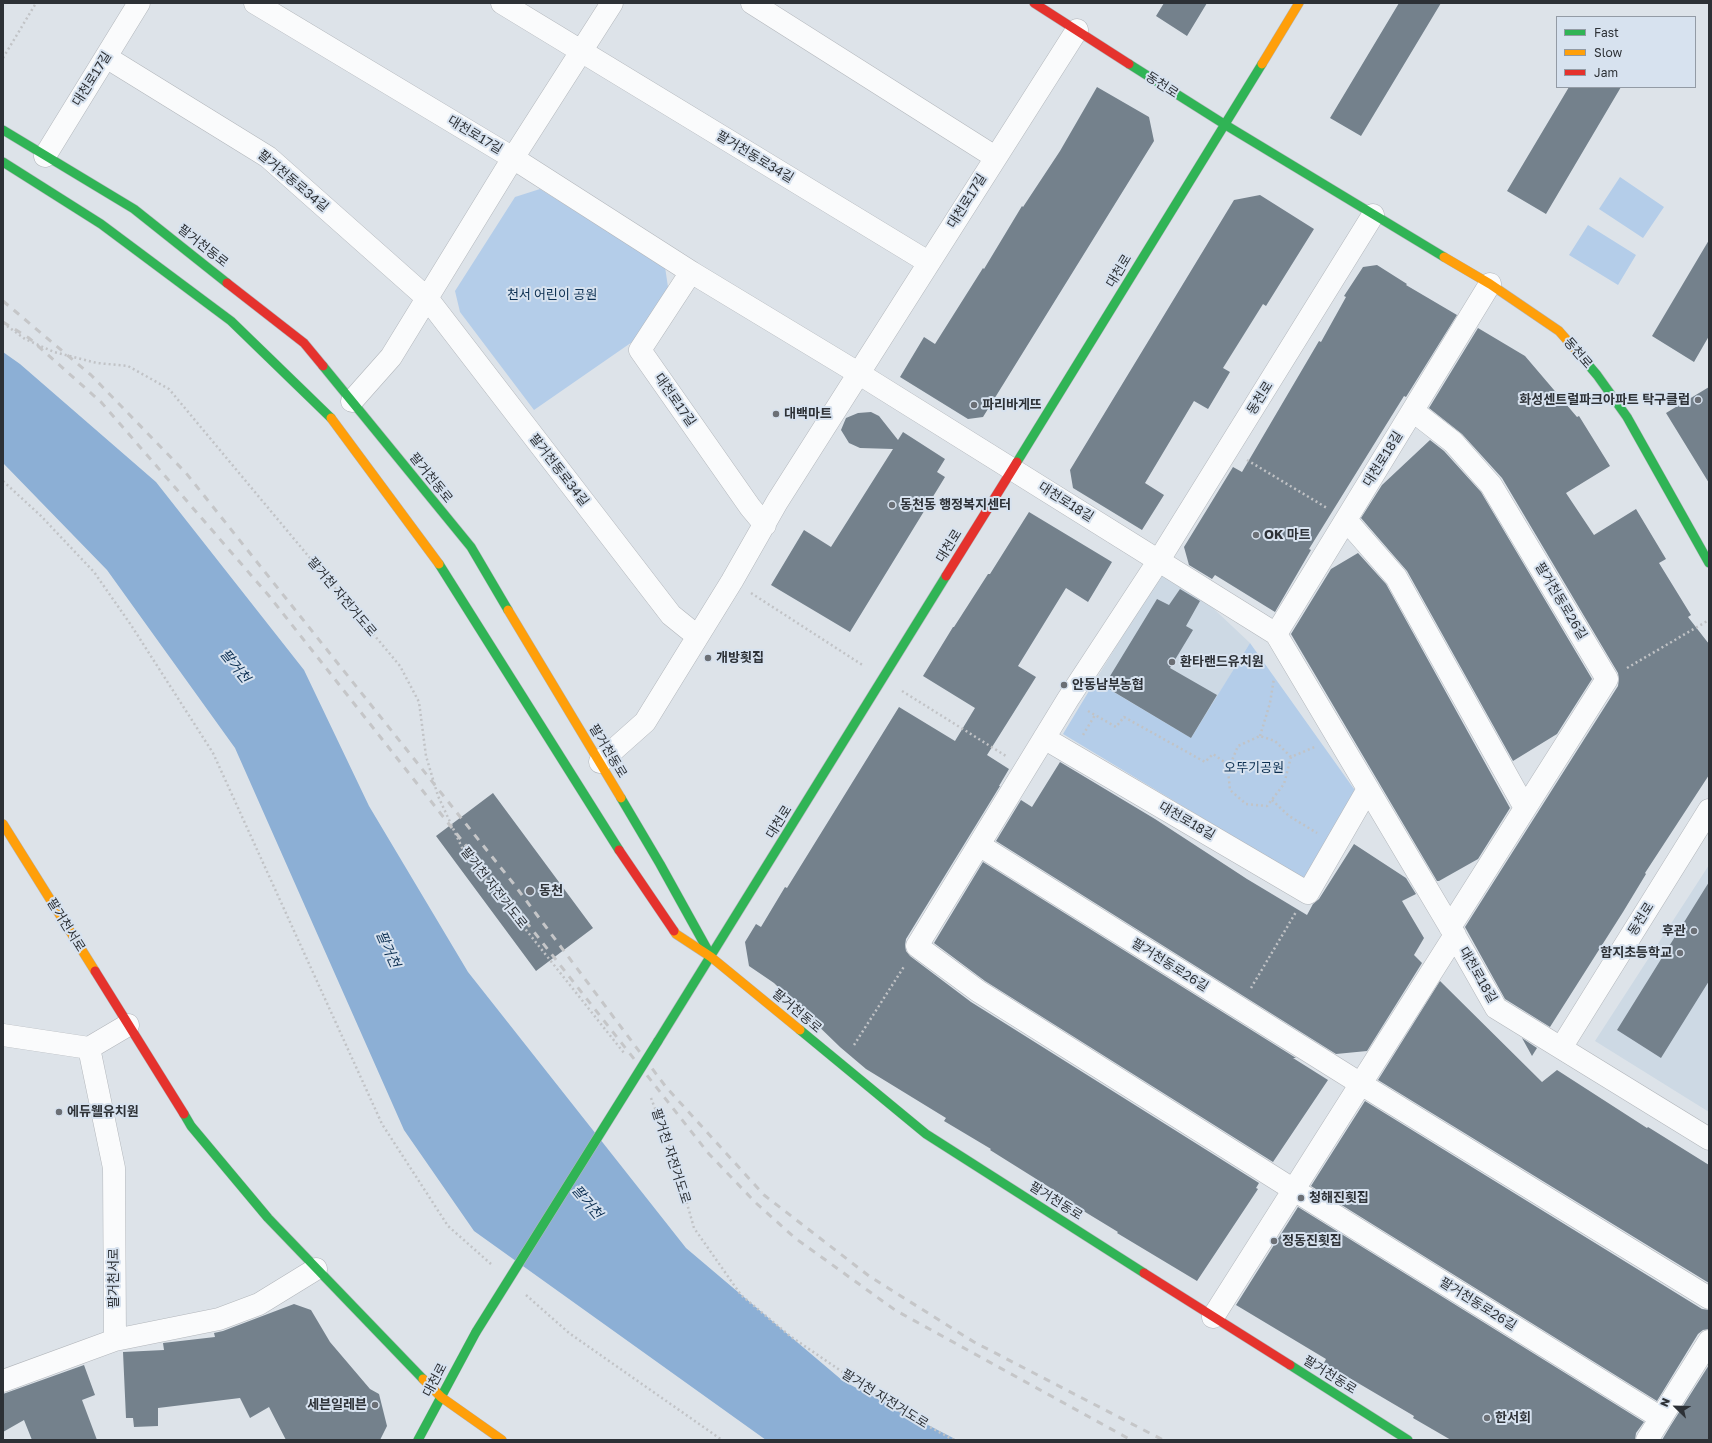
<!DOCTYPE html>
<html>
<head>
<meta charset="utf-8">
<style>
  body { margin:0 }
  #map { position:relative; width:1712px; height:1443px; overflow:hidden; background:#dde3e9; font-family:"Golos Text",sans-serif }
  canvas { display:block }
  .frame { position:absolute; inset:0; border:4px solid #2d3136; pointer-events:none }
  .legend { position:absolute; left:1556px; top:16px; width:140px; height:72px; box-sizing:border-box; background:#d7e2ef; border:1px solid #939ba5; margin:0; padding:5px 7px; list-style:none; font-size:12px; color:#2d3136 }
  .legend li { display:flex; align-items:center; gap:8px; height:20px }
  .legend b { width:20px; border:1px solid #939ba5 }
  .north { position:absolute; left:1656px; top:1387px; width:40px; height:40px; -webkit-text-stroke:3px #d7e2ef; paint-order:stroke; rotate:293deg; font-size:11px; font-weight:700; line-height:16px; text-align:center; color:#2d3136 }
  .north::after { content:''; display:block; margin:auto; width:14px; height:18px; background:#2d3136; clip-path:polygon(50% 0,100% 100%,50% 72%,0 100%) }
</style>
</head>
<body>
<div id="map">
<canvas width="1712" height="1443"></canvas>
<div class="frame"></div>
<ul class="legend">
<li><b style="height:5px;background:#30b455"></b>Fast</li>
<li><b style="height:5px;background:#ff9f0a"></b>Slow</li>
<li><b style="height:5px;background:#e5322d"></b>Jam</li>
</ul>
<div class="north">N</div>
</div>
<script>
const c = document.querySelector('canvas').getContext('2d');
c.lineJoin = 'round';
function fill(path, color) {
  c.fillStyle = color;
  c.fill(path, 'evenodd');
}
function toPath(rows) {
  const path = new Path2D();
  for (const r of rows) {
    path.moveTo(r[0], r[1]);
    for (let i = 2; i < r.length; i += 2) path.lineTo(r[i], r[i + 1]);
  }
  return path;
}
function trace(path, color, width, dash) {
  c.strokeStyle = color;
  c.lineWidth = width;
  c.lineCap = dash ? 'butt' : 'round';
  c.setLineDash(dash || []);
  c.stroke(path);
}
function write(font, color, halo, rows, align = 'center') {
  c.font = font + ' "Golos Text","Noto Sans KR",sans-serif';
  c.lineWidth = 4;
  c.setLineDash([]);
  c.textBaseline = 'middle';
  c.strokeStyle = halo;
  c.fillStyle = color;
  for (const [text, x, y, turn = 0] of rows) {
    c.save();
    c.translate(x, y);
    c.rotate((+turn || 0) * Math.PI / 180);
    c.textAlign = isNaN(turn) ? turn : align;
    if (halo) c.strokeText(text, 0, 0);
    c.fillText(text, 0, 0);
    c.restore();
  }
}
const built = toPath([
  [1160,575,1198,594,1250,643,1191,739,1095,681],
  [1709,865,1709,1112,1595,1041]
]);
const green = toPath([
  [1620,177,1664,207,1643,238,1599,209],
  [540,189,665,267,668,287,635,340,534,410,460,312,455,291,515,197],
  [1588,225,1636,255,1618,285,1569,255],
  [1250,643,1359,796,1307,881,1063,734,1095,681,1191,738]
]);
const water = toPath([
  [3,352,20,364,156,482,304,670,369,806,468,972,686,1248,843,1381,957,1440,766,1440,474,1231,404,1130,235,748,107,570,3,463]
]);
const building = toPath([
  [1164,3,1207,3,1187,36,1156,16],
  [1399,3,1441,3,1361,136,1330,118],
  [1097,87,1149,117,1154,141,983,417,968,419,900,377,924,337,935,344,983,268,984,269,1022,206,1023,207,1060,151],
  [1569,87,1621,87,1546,214,1507,191],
  [1260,195,1314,229,1266,306,1263,304,1223,368,1230,372,1208,409,1194,401,1145,483,1164,495,1142,530,1073,488,1070,470,1234,200],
  [1709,240,1709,336,1694,362,1652,336],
  [1377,265,1407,284,1406,285,1457,315,1406,397,1404,396,1309,549,1311,550,1275,612,1215,575,1212,579,1189,565,1184,547,1233,467,1242,472,1319,341,1321,342,1346,297,1344,296,1363,267],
  [1478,328,1525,356,1577,417,1579,416,1610,466,1566,493,1594,535,1636,509,1666,559,1659,563,1691,615,1688,617,1709,644,1709,775,1645,873,1646,874,1623,912,1550,1027,1505,999,1465,927,1618,686,1619,679,1618,673,1502,478,1462,434,1429,408],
  [1709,387,1709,483,1666,413],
  [871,412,879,416,898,440,903,432,945,459,937,472,945,477,850,632,771,585,804,530,831,547,893,449,860,448,849,443,841,430,846,418,858,413],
  [1430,440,1444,451,1481,492,1592,679,1557,734,1513,761,1407,571,1361,518,1382,485],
  [1029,512,1112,562,1088,602,1066,588,1018,666,1036,677,987,755,1009,769,999,786,1000,786,906,939,905,945,906,951,910,956,971,1002,1259,1183,1256,1188,1258,1189,1197,1281,1117,1233,1118,1232,1072,1204,1073,1202,990,1150,991,1149,944,1121,946,1118,866,1069,840,1047,774,983,749,966,745,942,756,924,761,927,785,887,787,888,899,707,955,741,975,708,923,676,953,627,954,627,988,574,990,574],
  [1358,553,1386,584,1510,808,1478,859,1439,881,1437,881,1291,634,1331,569],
  [1180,589,1200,601,1186,626,1193,630,1170,668,1217,695,1191,738,1104,686,1157,599,1169,605],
  [1060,762,1155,819,1247,879,1307,915,1313,904,1319,899,1354,844,1406,878,1416,894,1402,901,1424,938,1414,955,1422,963,1367,1051,1336,1054,996,841,1021,800,1032,807],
  [493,793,593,928,536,971,436,836],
  [983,862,1296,1058,1293,1058,1328,1080,1273,1162,985,981,934,943],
  [1709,882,1709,981,1661,1058,1617,1030],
  [1440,981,1542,1082,1557,1070,1647,1128,1648,1127,1709,1165,1709,1283,1378,1080],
  [1522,1038,1537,1048,1532,1056],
  [1365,1101,1702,1309,1709,1310,1709,1329,1703,1330,1698,1334,1657,1401,1311,1186],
  [1298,1207,1644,1422,1636,1433,1635,1440,1451,1440,1413,1418,1414,1416,1324,1363,1326,1359,1236,1305],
  [294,1304,311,1310,330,1342,370,1389,379,1394,387,1426,380,1440,286,1440,269,1407,250,1418,240,1398,158,1408,158,1426,134,1427,133,1418,126,1418,123,1352,164,1350,163,1343,215,1337,214,1333,223,1331],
  [84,1365,95,1395,82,1400,97,1440,32,1440,24,1420,3,1432,3,1394],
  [1709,1365,1709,1440,1662,1440,1671,1425]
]);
const path = toPath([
  [3,58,36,3],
  [3,323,25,339,54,352,97,363,128,366,169,389,400,666,419,702,426,756,438,796,464,852,624,1053],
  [1247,460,1327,508],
  [3,481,41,516,94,572,131,625,213,753,382,1124,448,1226,491,1264],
  [751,593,864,666],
  [1627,668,1709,620],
  [902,691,1006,756],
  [1088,711,1116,727,1124,717,1205,762,1213,754,1230,766],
  [1083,735,1095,715],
  [1260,736,1270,703,1274,678],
  [1291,757,1275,741,1260,736,1238,746,1228,770,1230,790,1246,804,1267,806,1284,784,1291,757,1317,746],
  [1272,800,1289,816,1317,833],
  [1251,988,1296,912],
  [854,1045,905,965],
  [651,1098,674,1158,694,1228,741,1295,790,1336,898,1410,954,1440],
  [526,1295,569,1333,722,1440]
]);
const street = toPath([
  [255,3,513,158,691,272,858,373,1276,634,1450,927,1496,1008,1709,1139],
  [502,3,928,262],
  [752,3,995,157],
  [106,57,268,157,427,298,671,615,697,636],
  [45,156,139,3],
  [1373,215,1159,560,1068,699,917,946,978,991,1294,1190,1661,1418],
  [691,272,640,350,750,507,765,525],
  [352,401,391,357,513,158,612,3],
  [1413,411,1453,442,1491,485,1607,679,1450,927],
  [1346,520,1396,577,1525,808],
  [1276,634,1490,284],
  [1044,738,1308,893,1368,789],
  [600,762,645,722,732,581,777,502,1077,30],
  [979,845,1361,1084,1709,1298],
  [3,1035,89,1048],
  [89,1048,114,1168,115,1340],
  [89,1048,128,1025],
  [1561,1048,1709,810],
  [1213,1317,1455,935],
  [3,1381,115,1340,219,1319,259,1304,316,1269],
  [1647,1440,1709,1341]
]);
const fast = toPath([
  [1129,64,1224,124,1444,257],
  [3,130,134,209,227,283],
  [3,162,101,224,231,321,331,418],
  [1580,355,1597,375,1627,417,1709,563],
  [323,366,471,547,508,610],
  [1017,462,1262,64],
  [439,564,619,850],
  [621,798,660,864,711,956],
  [800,1030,926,1134,1144,1273],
  [658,1041,946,576],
  [184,1114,191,1126,268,1218,423,1379],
  [1290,1365,1408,1440],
  [418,1440,476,1332]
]);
const slow = toPath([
  [1262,64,1299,3],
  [1444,257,1490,284,1559,331,1580,355],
  [331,418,439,564],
  [508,610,621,798],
  [3,824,95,971],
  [674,931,676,934,711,957,800,1030],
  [423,1379,441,1397,502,1440]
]);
const jam = toPath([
  [1034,3,1129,64],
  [227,283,304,343,323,366],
  [946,576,1017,462],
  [619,850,674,931],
  [95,971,184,1114],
  [1144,1273,1290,1365]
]);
const rail = toPath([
  [3,301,91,375,186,473,513,883,666,1087,764,1195,869,1276,974,1342,1163,1440],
  [3,322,29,338,101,402,270,597,709,1154,756,1203,795,1238,895,1310,1131,1440]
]);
const fastBridge = toPath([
  [476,1332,658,1041]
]);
const markers = [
  [1698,400,4,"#6b6f75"],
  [974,405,4,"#6b6f75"],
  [776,414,4,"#6b6f75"],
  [892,505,4,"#6b6f75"],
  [1256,535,4,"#6b6f75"],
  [708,658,4,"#6b6f75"],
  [1172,662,4,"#6b6f75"],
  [1064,685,4,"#6b6f75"],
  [530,891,5,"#6b6f75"],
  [1694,931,4,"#6b6f75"],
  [1680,953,4,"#6b6f75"],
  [59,1112,4,"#6b6f75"],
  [1301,1198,4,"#6b6f75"],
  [1274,1241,4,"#6b6f75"],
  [375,1405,4,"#6b6f75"],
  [1487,1418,4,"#6b6f75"]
];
const streetNames = [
  ["대천로17길",92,79,-58],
  ["동천로",1162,85,33],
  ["대천로17길",475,135,31],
  ["팔거천동로34길",755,157,31],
  ["팔거천동로34길",293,181,40],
  ["대천로17길",967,201,-58],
  ["팔거천동로",203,246,38],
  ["대천로",1119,271,-59],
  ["동천로",1578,353,49],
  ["동천로",1260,398,-58],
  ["대천로17길",675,400,55],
  ["대천로18길",1383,459,-58],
  ["팔거천동로34길",559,470,52],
  ["팔거천동로",431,478,51],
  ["대천로18길",1066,502,32],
  ["대천로",949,546,-58],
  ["팔거천 자전거도로",342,597,50],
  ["팔거천동로26길",1561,601,59],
  ["팔거천동로",608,751,59],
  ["대천로18길",1187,821,30],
  ["대천로",779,822,-58],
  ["팔거천 자전거도로",494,888,52],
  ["동천로",1641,919,-58],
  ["팔거천서로",66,925,58],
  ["팔거천동로26길",1170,965,32],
  ["대천로18길",1478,975,60],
  ["팔거천동로",797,1011,40],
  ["팔거천 자전거도로",671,1156,72],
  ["팔거천동로",1056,1201,32],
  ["팔거천서로",114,1278,-90],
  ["팔거천동로26길",1478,1304,32],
  ["팔거천동로",1330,1375,32],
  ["대천로",435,1380,-62],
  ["팔거천 자전거도로",885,1399,32]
];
const parkNames = [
  ["천서 어린이 공원",552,295],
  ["오뚜기공원",1254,768]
];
const poiNames = [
  ["화성센트럴파크아파트 탁구클럽",1690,400,"right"],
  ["파리바게뜨",982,405],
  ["대백마트",784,414],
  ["동천동 행정복지센터",900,505],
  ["OK 마트",1264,535],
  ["개방횟집",716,658],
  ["환타랜드유치원",1180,662],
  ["안동남부농협",1072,685],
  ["동천",539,891],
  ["후관",1686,931,"right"],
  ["함지초등학교",1672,953,"right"],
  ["에듀웰유치원",67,1112],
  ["청해진횟집",1309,1198],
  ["정동진횟집",1282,1241],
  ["세븐일레븐",367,1405,"right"],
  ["한서회",1495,1418]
];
const waterNames = [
  ["팔거천",235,666,51],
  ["팔거천",388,949,66],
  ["팔거천",587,1202,50]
];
fill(built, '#cdd9e4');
fill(green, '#b4cde9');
fill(water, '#8cafd5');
fill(building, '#74818c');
trace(street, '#b2b6bb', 23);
trace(fast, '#b2b6bb', 10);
trace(slow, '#b2b6bb', 10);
trace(jam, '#b2b6bb', 10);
trace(path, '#c1c3c6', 2.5, [2, 3]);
trace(street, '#fafbfc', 22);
trace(fast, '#30b455', 9);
trace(slow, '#ff9f0a', 9);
trace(jam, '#e5322d', 9);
trace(rail, '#c5c6c8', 3, [7, 7]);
trace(fastBridge, '#b2b6bb', 10, []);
trace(fastBridge, '#30b455', 9);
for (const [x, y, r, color] of markers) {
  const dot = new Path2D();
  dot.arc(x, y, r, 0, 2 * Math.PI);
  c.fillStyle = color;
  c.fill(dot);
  trace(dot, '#d7e2ef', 1.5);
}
write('13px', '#2d3136', '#d7e2ef', streetNames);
write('13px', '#0a2e50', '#d7e2ef', parkNames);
write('bold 13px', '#2d3136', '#d7e2ef', poiNames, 'left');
write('italic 14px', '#0d3053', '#d7e2ef', waterNames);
</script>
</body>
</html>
